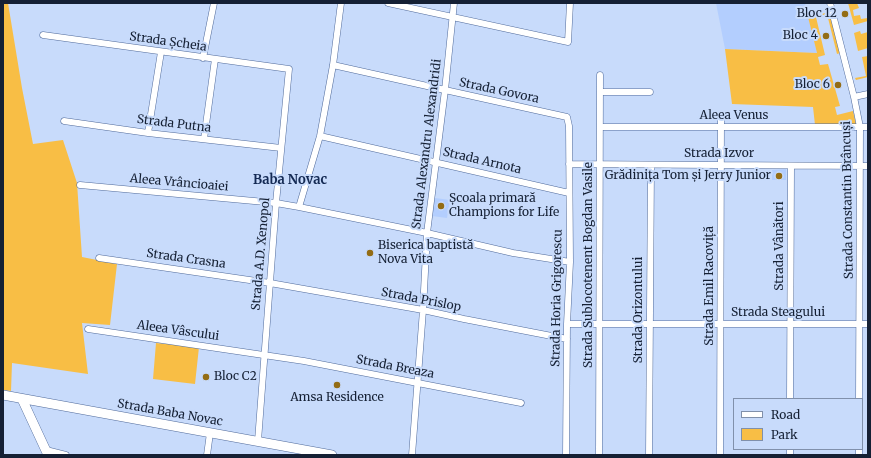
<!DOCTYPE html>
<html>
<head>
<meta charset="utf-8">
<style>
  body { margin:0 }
  #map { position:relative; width:871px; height:458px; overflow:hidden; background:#c8dbfb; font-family:Merriweather,serif }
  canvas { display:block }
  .frame { position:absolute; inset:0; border:4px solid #152034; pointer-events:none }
  .legend { position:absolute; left:733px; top:398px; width:130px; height:52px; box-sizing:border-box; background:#c8dbfb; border:1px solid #8090ab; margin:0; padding:5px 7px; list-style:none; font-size:12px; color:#152034 }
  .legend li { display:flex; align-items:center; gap:8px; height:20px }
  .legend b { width:20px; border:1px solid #8090ab }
</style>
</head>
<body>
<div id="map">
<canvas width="871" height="458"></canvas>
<div class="frame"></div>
<ul class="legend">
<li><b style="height:5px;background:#fff"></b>Road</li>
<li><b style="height:11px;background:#f8be45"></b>Park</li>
</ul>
</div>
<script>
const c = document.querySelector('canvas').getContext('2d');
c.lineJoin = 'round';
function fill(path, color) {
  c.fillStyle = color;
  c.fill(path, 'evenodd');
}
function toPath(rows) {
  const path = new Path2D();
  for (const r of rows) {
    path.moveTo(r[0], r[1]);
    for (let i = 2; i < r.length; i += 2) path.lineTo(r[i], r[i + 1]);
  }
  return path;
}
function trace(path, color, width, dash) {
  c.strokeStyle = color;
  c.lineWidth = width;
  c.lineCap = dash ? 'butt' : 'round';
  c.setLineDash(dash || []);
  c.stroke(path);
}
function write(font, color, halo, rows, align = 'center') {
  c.font = font + ' Merriweather,serif';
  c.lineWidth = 4;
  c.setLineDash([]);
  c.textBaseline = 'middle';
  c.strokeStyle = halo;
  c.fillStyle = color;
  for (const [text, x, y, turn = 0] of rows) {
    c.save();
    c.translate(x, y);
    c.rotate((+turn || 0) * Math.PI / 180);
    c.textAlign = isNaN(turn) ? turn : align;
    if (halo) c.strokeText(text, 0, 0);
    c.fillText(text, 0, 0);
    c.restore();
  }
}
const built = toPath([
  [716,3,805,3,817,53,725,49],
  [786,169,786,180,772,180,772,170],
  [435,198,450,200,447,218,432,216]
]);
const green = toPath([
  [3,3,8,3,22,88,33,144,63,140,77,183,82,257,117,264,110,325,82,323,88,374,12,363,11,391,3,390],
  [848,3,857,3,859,8,853,10,854,16,860,15,861,19,868,18,868,21,854,25],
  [830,12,840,53,837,54,827,14,816,17,825,55,818,57,820,65,828,64,840,106,835,107,837,115,853,111,856,124,815,125,813,107,732,104,725,49,817,53,808,17],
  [860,31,861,34,868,32,868,48,858,51,854,33],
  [868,56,868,77,856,80,855,78,866,76,862,57],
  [156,343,199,347,195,384,153,379]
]);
const street = toPath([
  [388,3,568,42,570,3],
  [830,3,854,97,860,127,859,399],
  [43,35,289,69,276,203,258,441],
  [203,58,214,3],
  [333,65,445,90,567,117,569,126,570,262,567,324,566,455],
  [600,92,650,92],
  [854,97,868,94],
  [64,121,148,133,281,148],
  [600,127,868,127],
  [148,133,161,52],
  [320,136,569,193],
  [204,139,215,59],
  [569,164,868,166],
  [80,185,276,203,299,207,427,233,513,253,570,262],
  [299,207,320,136,333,65,341,3],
  [99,258,270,283,423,310,464,319,567,339],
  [567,324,868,324],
  [88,329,304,361,521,403],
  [790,399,791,166],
  [46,450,66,455],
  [207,455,210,433],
  [412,455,423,310,427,233,445,90,454,3],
  [599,455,600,75],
  [649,455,651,165],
  [720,455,721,117],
  [790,455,790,449],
  [859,455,859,449]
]);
const secondary = toPath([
  [3,395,332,455],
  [22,399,48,455]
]);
const markers = [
  [845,14,4,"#936c14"],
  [826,36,4,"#936c14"],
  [838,85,4,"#936c14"],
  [779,176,4,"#936c14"],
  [441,206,4,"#936c14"],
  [370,253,4,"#936c14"],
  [206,377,4,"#936c14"],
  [337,385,4,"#936c14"]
];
const poiNames = [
  ["Bloc 12",837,14],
  ["Bloc 4",818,36],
  ["Bloc 6",830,85],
  ["Grădinița Tom și Jerry Junior",771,176],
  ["Școala primară",449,199,"left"],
  ["Champions for Life",449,213,"left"],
  ["Biserica baptistă",378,246,"left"],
  ["Nova Vita",378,260,"left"],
  ["Bloc C2",214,377,"left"],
  ["Amsa Residence",337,398,"center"]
];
const streetNames = [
  ["Strada Șcheia",168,42,8],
  ["Strada Govora",499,91,12],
  ["Aleea Venus",734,116],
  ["Strada Putna",174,124,7],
  ["Strada Alexandru Alexandridi",427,144,-83],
  ["Strada Izvor",719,154],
  ["Strada Arnota",482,161,13],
  ["Aleea Vrâncioaiei",179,183,5],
  ["Strada Constantin Brâncuși",848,200,-91],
  ["Strada Vânători",780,246,-90],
  ["Strada A.D. Xenopol",261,254,-85],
  ["Strada Crasna",186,259,8],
  ["Strada Sublocotenent Bogdan Vasile",589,265,-90],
  ["Strada Emil Racoviță",710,286,-90],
  ["Strada Horia Grigorescu",557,298,-89],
  ["Strada Prislop",421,300,11],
  ["Strada Orizontului",639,310,-90],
  ["Strada Steagului",778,313],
  ["Aleea Vâscului",178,331,8],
  ["Strada Breaza",395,367,11],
  ["Strada Baba Novac",170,413,10]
];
const neighbourhoodNames = [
  ["Baba Novac",290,180]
];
fill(built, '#b3cefe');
fill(green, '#f8be45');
trace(street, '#516b9b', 7);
trace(secondary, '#516b9b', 10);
trace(street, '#fff', 6);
trace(secondary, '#fff', 9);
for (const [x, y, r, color] of markers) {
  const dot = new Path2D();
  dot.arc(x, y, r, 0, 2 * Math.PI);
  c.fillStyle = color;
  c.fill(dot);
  trace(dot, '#c8dbfb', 1.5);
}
write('12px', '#152034', '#c8dbfb', poiNames, 'right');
write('12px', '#152034', '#c8dbfb', streetNames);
write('bold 13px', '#142a54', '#c8dbfb', neighbourhoodNames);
</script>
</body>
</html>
